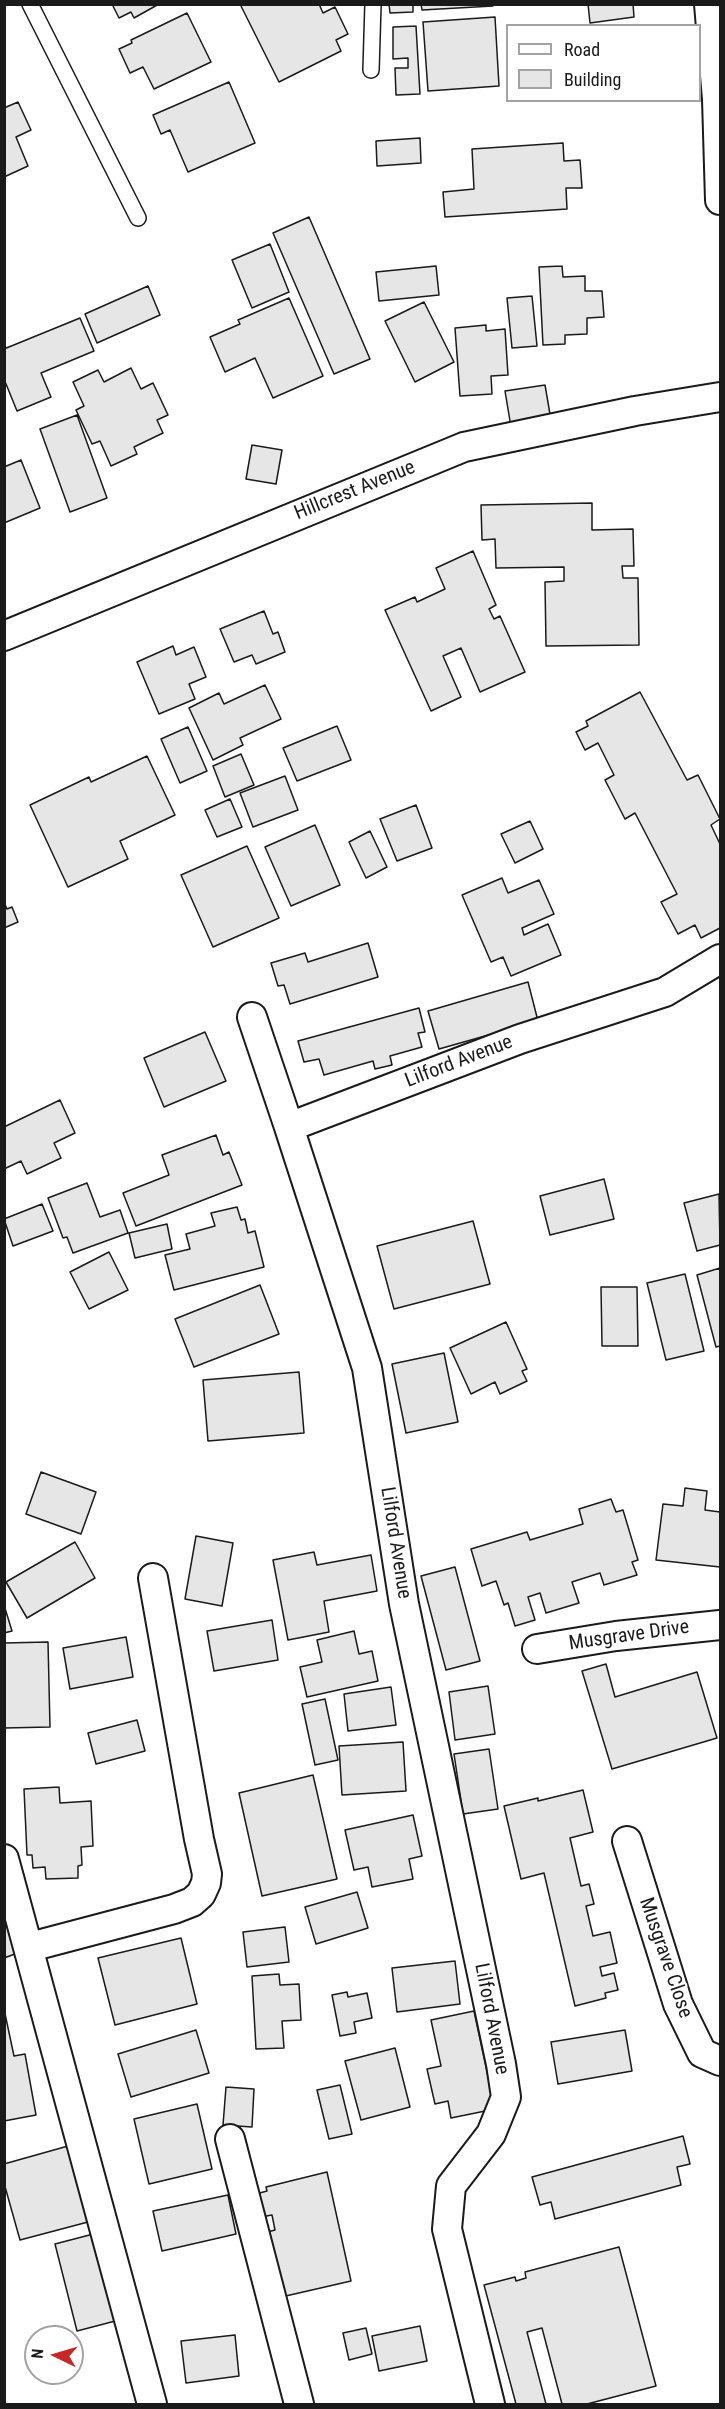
<!DOCTYPE html>
<html>
<head>
<meta charset="utf-8">
<style>
  body { margin:0 }
  #map { position:relative; width:725px; height:2409px; overflow:hidden; background:#fff; font-family:"Roboto Condensed",sans-serif }
  canvas { display:block }
  .frame { position:absolute; inset:0; border:6px solid #1a1a1a; pointer-events:none }
  .legend { position:absolute; left:506px; top:24px; width:195px; height:78px; box-sizing:border-box; background:#fff; border:2px solid #a3a3a3; margin:0; padding:8px 10px; list-style:none; font-size:18px; color:#1a1a1a }
  .legend li { display:flex; align-items:center; gap:12px; height:30px }
  .legend b { width:30px; border:2px solid #a3a3a3 }
  .north { position:absolute; left:24px; top:2325px; width:60px; height:60px; box-sizing:border-box; background:#fff; border:2px solid #a3a3a3; border-radius:50%; rotate:275deg; font-size:16px; font-weight:700; line-height:24px; text-align:center; color:#1a1a1a }
  .north::after { content:''; display:block; margin:auto; width:21px; height:27px; background:#c62828; clip-path:polygon(50% 0,100% 100%,50% 72%,0 100%) }
</style>
</head>
<body>
<div id="map">
<canvas width="725" height="2409"></canvas>
<div class="frame"></div>
<ul class="legend">
<li><b style="height:8px;background:#fff"></b>Road</li>
<li><b style="height:16px;background:#e6e6e6"></b>Building</li>
</ul>
<div class="north">N</div>
</div>
<script>
const c = document.querySelector('canvas').getContext('2d');
c.lineJoin = 'round';
function fill(path, color) {
  c.fillStyle = color;
  c.fill(path, 'evenodd');
}
function toPath(rows) {
  const path = new Path2D();
  for (const r of rows) {
    path.moveTo(r[0], r[1]);
    for (let i = 2; i < r.length; i += 2) path.lineTo(r[i], r[i + 1]);
  }
  return path;
}
function trace(path, color, width, dash) {
  c.strokeStyle = color;
  c.lineWidth = width;
  c.lineCap = dash ? 'butt' : 'round';
  c.setLineDash(dash || []);
  c.stroke(path);
}
function write(font, color, halo, rows, align = 'center') {
  c.font = font + ' "Roboto Condensed",sans-serif';
  c.lineWidth = 4.5;
  c.setLineDash([]);
  c.textBaseline = 'middle';
  c.strokeStyle = halo;
  c.fillStyle = color;
  for (const [text, x, y, turn = 0] of rows) {
    c.save();
    c.translate(x, y);
    c.rotate((+turn || 0) * Math.PI / 180);
    c.textAlign = isNaN(turn) ? turn : align;
    if (halo) c.strokeText(text, 0, 0);
    c.fillText(text, 0, 0);
    c.restore();
  }
}
const building = toPath([
  [112,4,159,4,134,18,131,12,119,18,112,4],
  [240,4,319,4,323,13,335,7,348,34,336,40,341,51,279,82,240,4],
  [389,4,413,4,413,12,390,13,389,4],
  [421,4,493,4,493,6,422,10,421,4],
  [588,4,633,4,634,17,590,23,588,4],
  [187,13,211,62,154,89,143,67,130,73,119,49,132,43,131,40,187,13],
  [495,17,499,86,428,91,423,22,495,17],
  [416,26,420,94,396,95,395,68,408,68,408,58,393,59,393,27,416,26],
  [229,82,255,143,188,172,170,130,161,134,153,115,229,82],
  [18,102,31,130,16,137,28,166,4,177,4,108,18,102],
  [420,138,421,163,377,166,376,141,420,138],
  [563,143,564,161,580,160,582,188,566,188,567,209,445,217,443,192,474,189,472,149,563,143],
  [309,217,370,359,334,374,273,233,309,217],
  [270,244,289,292,252,308,232,260,270,244],
  [436,266,439,295,379,301,376,272,436,266],
  [562,266,563,277,585,276,585,291,602,291,604,317,587,318,587,334,565,335,565,344,543,345,539,267,562,266],
  [148,286,160,315,97,343,85,314,148,286],
  [532,296,537,346,512,348,507,298,532,296],
  [289,298,323,376,273,398,255,358,225,372,210,337,240,324,238,320,289,298],
  [424,302,454,362,415,382,385,321,424,302],
  [80,318,94,351,41,373,51,397,17,411,4,379,4,349,80,318],
  [486,325,486,331,505,329,508,375,491,376,492,394,460,396,455,328,486,325],
  [131,368,141,389,153,383,168,415,157,420,163,433,134,447,137,454,111,466,100,441,92,444,76,410,84,406,73,382,98,370,104,382,131,368],
  [545,385,551,420,511,427,505,391,545,385],
  [77,415,107,498,70,512,40,429,77,415],
  [252,445,282,450,276,484,246,479,252,445],
  [21,460,40,508,4,523,4,467,21,460],
  [592,503,592,530,633,529,634,566,622,566,623,578,638,578,639,645,546,646,545,582,564,581,564,567,496,568,495,539,482,540,481,505,592,503],
  [473,551,496,605,489,609,494,619,500,616,525,672,480,692,461,648,443,656,461,697,431,711,385,610,415,597,417,602,445,589,436,568,473,551],
  [264,611,273,634,278,632,285,652,256,664,252,655,234,662,220,629,264,611],
  [173,646,176,655,194,647,206,677,189,684,195,699,159,714,137,662,173,646],
  [265,685,281,719,240,738,243,745,213,760,189,708,219,693,224,704,265,685],
  [640,692,687,780,698,775,720,819,711,825,720,844,720,928,701,938,695,925,678,934,661,902,677,894,635,813,625,819,605,780,614,775,598,743,585,750,576,732,588,726,586,721,640,692],
  [337,726,351,760,297,781,283,748,337,726],
  [188,727,207,771,180,783,161,739,188,727],
  [241,754,254,785,225,797,213,766,241,754],
  [147,756,175,815,120,841,128,859,68,887,30,805,89,777,91,782,147,756],
  [285,776,298,810,253,827,240,793,285,776],
  [230,799,242,827,217,837,205,810,230,799],
  [416,805,432,848,397,861,380,819,416,805],
  [530,821,543,849,515,863,501,834,530,821],
  [315,825,340,885,291,906,265,847,315,825],
  [370,831,387,867,366,878,349,842,370,831],
  [247,846,279,918,213,947,181,875,247,846],
  [502,878,508,893,539,880,554,914,522,928,524,935,548,924,561,955,511,976,503,957,491,962,462,895,502,878],
  [4,902,7,909,12,907,18,922,4,928,4,902],
  [368,943,378,977,290,1004,284,985,278,986,271,963,305,953,308,962,368,943],
  [528,982,538,1021,439,1049,428,1011,528,982],
  [419,1008,425,1032,418,1033,422,1047,390,1056,392,1065,375,1069,373,1061,324,1075,319,1059,304,1062,298,1041,419,1008],
  [205,1032,226,1081,164,1107,144,1058,205,1032],
  [60,1100,75,1133,54,1143,61,1158,27,1174,21,1161,4,1169,4,1127,60,1100],
  [216,1135,223,1155,229,1152,242,1185,136,1226,123,1193,169,1175,162,1155,216,1135],
  [604,1179,614,1219,550,1235,540,1196,604,1179],
  [87,1183,100,1217,120,1210,128,1233,73,1253,67,1237,63,1238,48,1198,87,1183],
  [719,1194,720,1245,697,1251,684,1203,719,1194],
  [42,1204,53,1231,13,1246,4,1219,42,1204],
  [237,1207,241,1220,245,1219,248,1233,255,1231,264,1267,174,1290,165,1255,190,1249,186,1234,215,1226,211,1213,237,1207],
  [473,1221,490,1284,394,1309,377,1246,473,1221],
  [167,1224,172,1249,135,1258,129,1233,167,1224],
  [109,1252,128,1290,89,1309,70,1272,109,1252],
  [720,1268,720,1346,716,1347,697,1275,720,1268],
  [685,1274,704,1351,666,1360,647,1283,685,1274],
  [260,1285,279,1334,194,1367,175,1319,260,1285],
  [601,1287,637,1287,638,1346,602,1346,601,1287],
  [506,1322,527,1369,522,1371,527,1381,500,1394,495,1382,471,1394,450,1348,506,1322],
  [444,1353,458,1422,406,1433,392,1364,444,1353],
  [299,1372,304,1433,208,1441,203,1380,299,1372],
  [41,1472,96,1492,81,1534,26,1514,41,1472],
  [685,1488,707,1491,705,1510,720,1512,720,1567,656,1560,663,1504,683,1506,685,1488],
  [611,1499,616,1512,623,1510,638,1560,632,1562,637,1575,604,1585,600,1573,572,1582,579,1603,546,1613,540,1593,528,1597,535,1620,515,1626,508,1603,504,1605,496,1581,482,1586,471,1549,527,1532,530,1540,583,1524,579,1509,611,1499],
  [196,1536,233,1543,222,1606,185,1599,196,1536],
  [75,1542,95,1578,27,1618,6,1582,75,1542],
  [314,1552,317,1565,371,1555,377,1591,324,1601,329,1632,288,1640,273,1560,314,1552],
  [455,1567,480,1661,446,1670,421,1576,455,1567],
  [4,1605,12,1631,4,1633,4,1605],
  [272,1620,278,1660,214,1671,207,1631,272,1620],
  [354,1631,359,1654,372,1651,378,1681,307,1697,300,1667,322,1662,317,1640,354,1631],
  [126,1637,133,1677,70,1689,63,1648,126,1637],
  [48,1642,50,1727,4,1728,4,1643,48,1642],
  [606,1664,615,1697,697,1672,717,1738,612,1769,582,1671,606,1664],
  [488,1686,495,1734,455,1740,449,1692,488,1686],
  [391,1687,396,1725,348,1731,344,1694,391,1687],
  [325,1699,338,1760,315,1765,302,1704,325,1699],
  [137,1720,145,1751,96,1764,88,1733,137,1720],
  [403,1742,406,1791,342,1795,339,1746,403,1742],
  [489,1749,498,1809,463,1814,454,1754,489,1749],
  [313,1775,337,1879,262,1896,239,1793,313,1775],
  [59,1787,60,1803,91,1801,93,1846,81,1847,82,1865,78,1866,78,1878,46,1879,45,1867,33,1868,32,1855,27,1855,24,1789,59,1787],
  [583,1790,593,1832,570,1838,581,1886,589,1884,594,1904,586,1906,593,1936,610,1932,617,1963,600,1967,602,1976,614,1973,618,1990,605,1993,606,1998,575,2006,544,1873,521,1879,504,1806,538,1798,538,1801,583,1790],
  [413,1815,422,1856,409,1859,413,1879,372,1887,368,1867,354,1870,345,1830,413,1815],
  [357,1892,368,1928,316,1944,305,1907,357,1892],
  [4,1909,17,1942,12,1944,15,1954,4,1958,4,1909],
  [285,1927,289,1962,247,1967,243,1932,285,1927],
  [181,1938,197,2004,115,2025,98,1958,181,1938],
  [455,1961,460,2004,397,2012,392,1968,455,1961],
  [279,1974,280,1985,299,1984,301,2020,282,2021,284,2048,256,2049,252,1976,279,1974],
  [347,1992,348,1997,367,1993,372,2018,354,2022,356,2033,340,2036,332,1995,347,1992],
  [4,2009,14,2056,25,2054,36,2115,4,2121,4,2009],
  [474,2011,495,2109,451,2118,448,2101,435,2104,427,2069,441,2066,431,2020,474,2011],
  [196,2030,209,2073,131,2097,118,2054,196,2030],
  [625,2030,632,2071,558,2084,551,2042,625,2030],
  [395,2048,410,2107,361,2120,345,2061,395,2048],
  [340,2085,352,2134,329,2139,317,2090,340,2085],
  [226,2087,254,2089,252,2127,223,2125,226,2087],
  [197,2104,212,2169,149,2184,134,2119,197,2104],
  [683,2136,690,2164,677,2167,681,2185,555,2219,551,2202,540,2205,532,2177,683,2136],
  [68,2146,88,2222,20,2240,4,2183,4,2164,68,2146],
  [327,2172,351,2281,277,2298,263,2233,275,2230,272,2215,261,2217,256,2194,267,2191,266,2187,327,2172],
  [228,2195,236,2234,162,2251,153,2211,228,2195],
  [101,2232,123,2319,77,2331,55,2244,101,2232],
  [619,2247,656,2386,587,2404,562,2404,542,2328,527,2332,546,2404,516,2404,484,2285,515,2277,516,2281,526,2278,525,2272,619,2247],
  [420,2326,427,2361,379,2371,372,2336,420,2326],
  [366,2328,372,2354,349,2360,343,2333,366,2328],
  [235,2335,239,2376,186,2383,181,2341,235,2335]
]);
const lane = toPath([
  [30,4,138,218],
  [371,70,373,4]
]);
const street = toPath([
  [709,4,717,99,720,200],
  [4,636,464,447,635,411,720,397],
  [252,1017,289,1127],
  [537,1649,616,1636,720,1625],
  [627,1841,678,2004,702,2053,720,2061],
  [4,1859,152,2404],
  [30,1947,174,1909,192,1902,201,1894,206,1883,207,1874,199,1839,153,1578],
  [230,2139,299,2404],
  [490,2404,447,2229,451,2186,491,2134,506,2097,501,2064,404,1604,367,1368,289,1127,520,1039,665,992,720,959]
]);
const streetNames = [
  ["Hillcrest Avenue",355,491,-22],
  ["Lilford Avenue",459,1062,-21],
  ["Lilford Avenue",395,1543,81],
  ["Musgrave Drive",629,1636,-8],
  ["Musgrave Close",665,1958,71],
  ["Lilford Avenue",491,2019,79]
];
fill(building, '#e6e6e6');
trace(building, '#1a1a1a', 1.5);
trace(lane, '#1a1a1a', 18);
trace(street, '#1a1a1a', 32);
trace(lane, '#fff', 15);
trace(street, '#fff', 28);
write('20px', '#1a1a1a', '#fff', streetNames);
</script>
</body>
</html>
